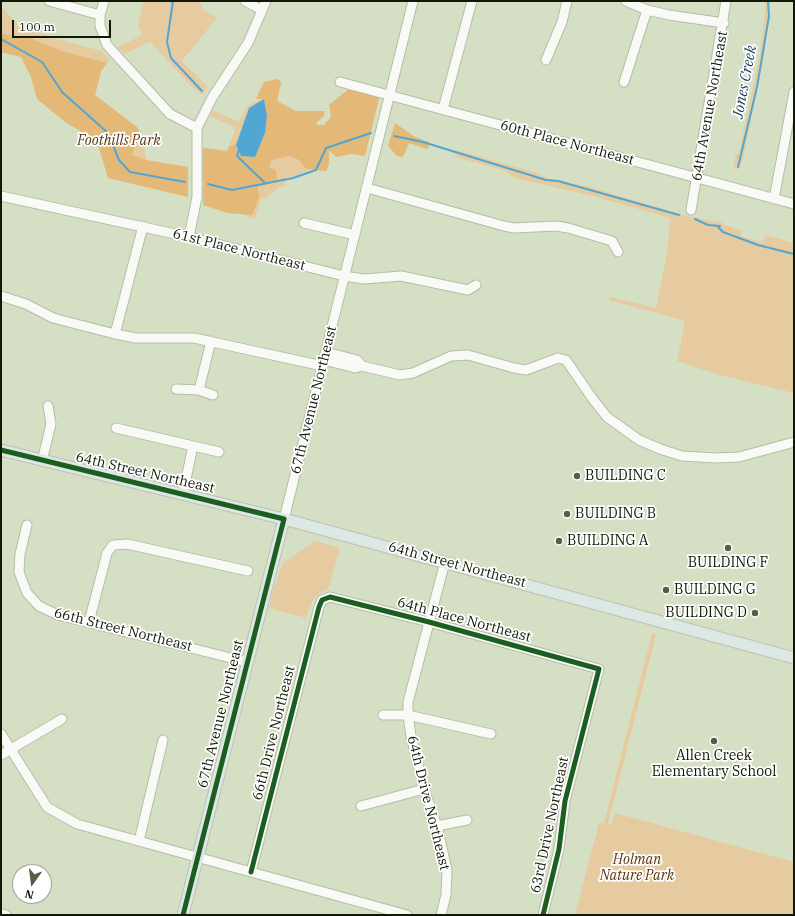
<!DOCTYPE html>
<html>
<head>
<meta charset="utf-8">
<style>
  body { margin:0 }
  #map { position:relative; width:795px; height:916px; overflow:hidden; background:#d5dfc4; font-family:"IBM Plex Serif",serif }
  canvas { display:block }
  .frame { position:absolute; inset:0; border:2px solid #121806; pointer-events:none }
  .north { position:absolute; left:12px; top:864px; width:40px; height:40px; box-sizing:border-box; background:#fff; border:1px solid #a0a39b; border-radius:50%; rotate:194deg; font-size:11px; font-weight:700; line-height:16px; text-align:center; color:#121806 }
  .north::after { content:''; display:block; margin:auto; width:14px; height:18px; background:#565e48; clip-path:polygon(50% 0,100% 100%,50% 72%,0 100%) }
  .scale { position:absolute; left:12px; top:20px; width:99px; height:18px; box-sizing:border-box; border:2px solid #121806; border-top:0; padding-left:5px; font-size:12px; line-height:14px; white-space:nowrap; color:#121806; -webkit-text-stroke:3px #fff; paint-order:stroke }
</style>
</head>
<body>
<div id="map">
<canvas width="795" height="916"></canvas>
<div class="frame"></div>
<div class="north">N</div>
<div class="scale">100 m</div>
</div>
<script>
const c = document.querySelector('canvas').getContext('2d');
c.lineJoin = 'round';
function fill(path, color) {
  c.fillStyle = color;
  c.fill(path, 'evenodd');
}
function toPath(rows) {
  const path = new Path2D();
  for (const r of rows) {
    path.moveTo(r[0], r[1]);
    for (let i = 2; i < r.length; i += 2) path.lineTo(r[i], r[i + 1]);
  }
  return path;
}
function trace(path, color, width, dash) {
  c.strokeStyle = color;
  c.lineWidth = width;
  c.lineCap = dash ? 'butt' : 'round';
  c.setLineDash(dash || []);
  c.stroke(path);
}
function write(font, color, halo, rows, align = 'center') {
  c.font = font + ' "IBM Plex Serif",serif';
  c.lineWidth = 3.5;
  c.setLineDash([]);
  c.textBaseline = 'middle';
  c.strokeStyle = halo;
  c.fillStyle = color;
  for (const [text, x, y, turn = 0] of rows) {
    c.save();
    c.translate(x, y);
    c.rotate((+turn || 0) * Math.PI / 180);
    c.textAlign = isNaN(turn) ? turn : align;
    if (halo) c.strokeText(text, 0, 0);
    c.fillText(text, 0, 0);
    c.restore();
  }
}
const green = toPath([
  [144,1,199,1,204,10,217,18,182,61,208,87,203,95,194,89,150,42,125,54,118,47,142,35,138,25],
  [766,1,769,1,770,13,763,62,743,159,739,169,734,169,733,168,736,154,739,154,760,54],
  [1,6,16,23,53,38,102,51,110,60,101,71,95,95,138,128,147,160,188,167,188,197,108,178,97,141,79,137,96,70,1,49],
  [282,82,253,193,261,185,277,182,269,167,272,160,290,156,299,160,306,169,312,170,286,178,284,187,279,187,266,198,261,199,255,219,239,213,204,191,203,148,227,151,235,131,233,126,210,116,212,110,239,122,247,106,264,97,268,86],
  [457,150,537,173,546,178,590,187,687,216,723,223,724,225,742,230,741,236,763,243,765,235,794,243,794,393,720,375,677,361,685,321,609,300,610,297,656,308,667,254,670,218,593,196,515,178,503,170,455,157],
  [315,541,340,548,328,590,320,593,313,599,306,618,269,608,275,585,283,563],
  [652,633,656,635,608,824,611,825,615,813,794,862,794,915,575,915,599,823,604,823]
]);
const forest = toPath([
  [1,34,30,38,65,52,107,63,101,71,95,95,138,128,140,134,132,155,146,160,188,167,188,197,108,178,97,141,65,122,37,99,31,77,21,57,1,52],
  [277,79,281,82,277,101,296,111,325,111,324,116,316,123,318,125,324,125,331,117,329,105,351,87,381,90,365,156,351,154,336,157,329,150,329,165,326,171,306,169,299,160,290,156,272,160,269,167,276,170,277,182,258,187,259,198,252,215,228,213,203,205,203,148,227,151,229,146,236,145,241,156,255,157,265,133,267,116,264,99,256,99,264,82],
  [395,123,415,137,429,142,428,149,409,143,403,157,397,156,388,146]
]);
const water = toPath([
  [264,99,267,116,265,133,255,157,241,156,236,145,249,108]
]);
const stream = toPath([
  [173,1,167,42,171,58,202,91],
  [1,39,42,62,62,92,108,133,119,160,130,172,185,182],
  [394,136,423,142,546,180,558,181,679,215],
  [239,150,237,156,265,183],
  [738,167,757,87,769,16,768,1],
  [208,184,232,190,293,178,316,170,326,148,371,133],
  [695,219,708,225,720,226],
  [718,227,723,232,758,245,794,254]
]);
const minor = toPath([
  [49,1,100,15,100,26,107,45,170,114,197,128],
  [245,1,262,10],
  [626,1,647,10,669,15,724,23],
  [100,15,104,1],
  [546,60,562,22,567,1],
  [340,82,794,204],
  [624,82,647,10],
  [443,109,472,1],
  [367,188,504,226,514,228,556,226,568,228,612,241,618,252],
  [1,196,189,237,344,276,364,279,401,276,468,290,476,285],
  [774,199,794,92],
  [691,210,726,1],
  [304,223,355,235],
  [189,237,197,197,197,128,212,98,248,43,266,1],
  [1,296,26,304,53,318,115,334,136,338,194,338,323,366],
  [115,334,143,226],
  [324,360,355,368,362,366,357,360,326,352],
  [362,366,400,375,413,373,451,356,468,355,514,368,526,370,558,358,566,360,592,398,607,417,639,440,660,449,682,456,716,458,739,457,794,442],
  [176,389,199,390,213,395],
  [199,390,211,341],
  [116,428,219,452],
  [42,461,51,424,48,406],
  [183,493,193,446],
  [284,519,413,1],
  [27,525,20,554,19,572,27,593,39,606,58,615,247,662],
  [89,622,107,553,113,545,127,544,248,571],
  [383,715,408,715,491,734],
  [1,734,47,807,77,824,407,915],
  [1,755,62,719],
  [361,806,424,789],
  [437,826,467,820],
  [139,841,163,740],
  [251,872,319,607,322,600,330,597,429,622,599,669,565,801,559,849,543,915],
  [1,914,6,915],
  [441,915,446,895,447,870,437,826,424,789,411,736,408,715,408,702,445,562]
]);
const major = toPath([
  [1,450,284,519,794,658],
  [183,915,284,519]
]);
const cycleway = toPath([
  [1,450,284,519,183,915],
  [251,872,319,607,322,600,330,597,429,622,599,669,565,801,559,849,543,915]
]);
const markers = [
  [577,476,4,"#565e48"],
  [567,514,4,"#565e48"],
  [559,541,4,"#565e48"],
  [728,548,4,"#565e48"],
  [666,590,4,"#565e48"],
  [755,613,4,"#565e48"],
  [714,741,4,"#565e48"]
];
const streetNames = [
  ["64th Avenue Northeast",710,106,-80],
  ["60th Place Northeast",567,143,15],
  ["61st Place Northeast",239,250,14],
  ["67th Avenue Northeast",314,400,-76],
  ["64th Street Northeast",145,473,13],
  ["64th Street Northeast",457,565,15],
  ["64th Place Northeast",464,620,15],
  ["66th Street Northeast",123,630,14],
  ["67th Avenue Northeast",221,714,-76],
  ["66th Drive Northeast",274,733,-76],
  ["64th Drive Northeast",428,803,76],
  ["63rd Drive Northeast",550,825,-78]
];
const parkNames = [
  ["Foothills Park",119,141],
  ["Holman",637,860],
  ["Nature Park",637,876]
];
const poiNames = [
  ["BUILDING C",585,476],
  ["BUILDING B",575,514],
  ["BUILDING A",567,541],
  ["BUILDING F",728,563,"center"],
  ["BUILDING G",674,590],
  ["BUILDING D",747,613,"right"],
  ["Allen Creek",714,756,"center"],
  ["Elementary School",714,772,"center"]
];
const waterNames = [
  ["Jones Creek",745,82,-79]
];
fill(green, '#e7cba0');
fill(forest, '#e4b877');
fill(water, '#51a7d4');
trace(stream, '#51a7d4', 2);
trace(minor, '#b5bda8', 11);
trace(major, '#bcc1b3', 13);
trace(minor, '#f9faf6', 9);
trace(major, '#dbe8e3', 11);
trace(cycleway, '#1b5e20', 5);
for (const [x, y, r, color] of markers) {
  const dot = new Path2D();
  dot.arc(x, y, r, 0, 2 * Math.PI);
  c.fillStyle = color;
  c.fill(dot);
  trace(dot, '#fff', 1.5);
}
write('14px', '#121806', '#fff', streetNames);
write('italic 14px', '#58350e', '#fff', parkNames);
write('14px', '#121806', '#fff', poiNames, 'left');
write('italic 15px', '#143e5e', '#fff', waterNames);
</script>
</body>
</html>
